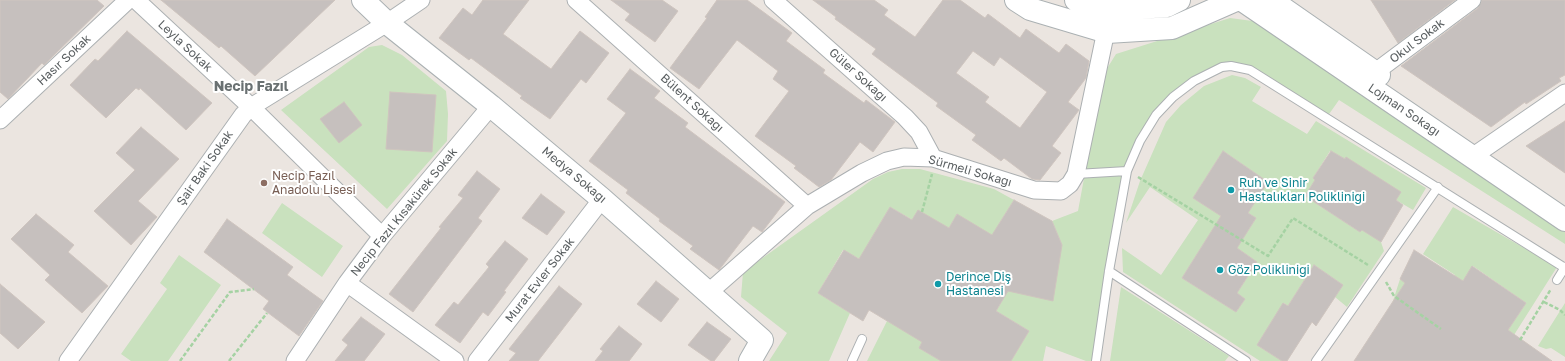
<!DOCTYPE html>
<html>
<head>
<meta charset="utf-8">
<style>
  body { margin:0 }
  canvas { display:block; background:#ebe5e0 }
</style>
</head>
<body>
<canvas width="1565" height="361"></canvas>
<script>
const c = document.querySelector('canvas').getContext('2d');
c.lineJoin = 'round';
function fill(path, color) {
  c.fillStyle = color;
  c.fill(path, 'evenodd');
}
function toPath(rows) {
  const path = new Path2D();
  for (const r of rows) {
    path.moveTo(r[0], r[1]);
    for (let i = 2; i < r.length; i += 2) path.lineTo(r[i], r[i + 1]);
  }
  return path;
}
function trace(path, color, width, dash) {
  c.strokeStyle = color;
  c.lineWidth = width;
  c.lineCap = dash ? 'butt' : 'round';
  c.setLineDash(dash || []);
  c.stroke(path);
}
function write(font, color, halo, rows, align = 'center') {
  c.font = font + ' "Golos Text",sans-serif';
  c.lineWidth = 4;
  c.setLineDash([]);
  c.textBaseline = 'middle';
  c.strokeStyle = halo;
  c.fillStyle = color;
  for (const [text, x, y, turn = 0] of rows) {
    c.save();
    c.translate(x, y);
    c.rotate((+turn || 0) * Math.PI / 180);
    c.textAlign = isNaN(turn) ? turn : align;
    if (halo) c.strokeText(text, 0, 0);
    c.fillText(text, 0, 0);
    c.restore();
  }
}
const green = toPath([
  [1230,18,1260,22,1565,232,1565,244,1339,100,1327,117,1241,67,1213,70,1156,115,1127,171,1096,361,1086,361,1046,346,1043,361,1011,361,1029,331,996,311,1021,269,957,214,949,228,910,223,911,219,890,207,868,245,863,261,843,250,818,293,850,313,829,361,769,361,787,333,741,297,743,272,873,179,888,172,902,169,920,169,994,189,1014,200,999,224,1021,242,1062,245,1052,221,1078,211,1103,75,1116,54],
  [382,45,402,55,446,91,448,114,447,141,387,209,281,110,369,47],
  [1232,75,1245,78,1261,87,1252,101,1307,134,1316,121,1426,188,1413,210,1396,200,1346,158,1345,159,1330,151,1313,178,1317,181,1312,185,1305,196,1360,232,1363,228,1381,242,1384,251,1347,307,1335,297,1343,285,1314,265,1288,306,1284,303,1257,345,1282,361,1260,361,1123,272,1122,248,1161,275,1198,220,1150,187,1126,223,1140,181,1166,122,1181,105,1204,86],
  [1223,151,1268,182,1248,213,1256,218,1247,232,1193,198],
  [1212,231,1257,262,1237,293,1245,299,1236,312,1182,278],
  [282,203,343,246,322,277,262,233],
  [1453,207,1557,267,1514,335,1500,341,1526,303,1473,266,1439,318,1392,304,1400,279,1437,304,1455,275,1423,254],
  [179,255,221,285,168,361,131,361,121,354,167,289,160,283],
  [1121,287,1229,356,1225,361,1110,361],
  [1565,303,1565,357,1551,348,1546,349,1538,346],
  [887,321,924,339,919,348,941,361,867,361]
]);
const building = toPath([
  [0,0,97,0,104,6,44,65,42,63,8,99,0,92,0,0],
  [161,0,335,0,255,76,221,46,219,48,161,0],
  [483,0,529,0,503,34,551,69,580,31,609,53,586,83,581,79,550,119,520,98,522,96,471,58,469,60,439,38,463,8,472,15,483,0],
  [611,0,662,0,678,11,655,42,625,20,630,14,611,0],
  [717,0,747,0,792,33,786,41,825,70,823,73,864,103,866,100,895,122,873,152,860,142,831,180,819,187,794,168,796,166,755,136,789,91,773,79,778,71,737,40,699,89,670,68,707,18,705,17,717,0],
  [813,0,874,0,888,10,884,15,915,37,943,0,960,0,985,18,988,14,1020,38,1026,29,1059,53,1066,44,1089,61,1086,78,1068,102,1079,110,1052,146,1061,153,1040,180,1032,179,1004,158,1001,161,972,140,976,135,936,106,938,103,872,54,876,49,835,19,836,17,813,0],
  [973,51,994,66,1000,57,1047,92,1020,128,985,102,989,97,956,73,973,51],
  [1371,0,1455,0,1398,43,1371,0],
  [1482,0,1565,0,1565,75,1559,78,1561,81,1526,104,1525,102,1491,127,1401,66,1478,8,1482,0],
  [127,31,212,103,186,130,140,88,139,90,136,88,106,118,70,85,95,59,98,61,127,31],
  [630,69,660,91,654,98,688,123,685,127,785,202,762,232,753,226,719,270,690,249,693,246,659,221,660,219,626,193,628,190,589,161,626,113,607,99,630,69],
  [390,92,436,95,432,152,386,149,390,92],
  [344,102,362,125,339,143,320,119,344,102],
  [1565,121,1565,173,1526,146,1565,121],
  [141,127,179,159,138,201,157,217,131,245,94,211,135,170,116,153,141,127],
  [1223,151,1268,182,1248,213,1256,218,1237,248,1257,262,1237,293,1245,299,1236,312,1182,278,1221,216,1193,198,1223,151],
  [1331,151,1345,159,1346,157,1401,192,1396,200,1403,205,1381,242,1362,230,1360,232,1305,196,1315,180,1313,178,1331,151],
  [477,171,500,189,478,218,482,221,413,312,389,294,441,228,439,227,463,198,458,195,477,171],
  [541,194,565,212,547,235,522,218,541,194],
  [1014,200,1052,221,1062,245,1053,301,1008,291,996,311,1029,331,1011,361,941,361,919,348,922,342,869,310,863,321,818,293,844,250,859,259,890,207,912,220,918,210,949,228,957,214,992,235,1014,200],
  [36,214,74,245,68,252,108,286,82,313,45,280,50,275,11,239,36,214],
  [227,219,293,267,287,275,323,301,299,336,263,309,269,301,204,252,227,219],
  [505,241,528,259,504,291,506,292,488,316,483,312,460,343,435,325,454,302,458,305,489,267,486,264,505,241],
  [1414,250,1463,281,1472,266,1526,303,1508,330,1552,361,1354,361,1405,283,1400,279,1414,250],
  [1314,265,1343,285,1316,326,1312,322,1287,361,1282,361,1257,345,1283,303,1288,306,1314,265],
  [656,281,679,299,661,322,637,304,656,281],
  [0,284,45,322,18,349,0,333,0,284],
  [559,286,582,304,538,361,509,361,516,353,509,349,559,286],
  [361,317,385,334,364,361,335,361,348,345,342,340,361,317],
  [707,322,731,339,714,361,711,361,688,345,707,322],
  [619,326,642,344,629,361,595,361,603,351,600,349,619,326]
]);
const path = toPath([
  [1138,177,1268,256,1293,218,1368,265],
  [922,212,932,174],
  [1386,282,1394,296,1441,329],
  [1544,302,1560,310,1565,315],
  [1520,340,1551,289],
  [180,361,230,292,254,289],
  [229,361,267,313]
]);
const lane = toPath([
  [1076,174,1127,171],
  [1109,271,1246,361],
  [1557,280,1565,267],
  [852,361,862,339],
  [1096,361,1109,271,1127,171,1140,141,1156,115,1173,97,1194,81,1222,67,1231,66,1250,70,1565,268],
  [1316,361,1438,187]
]);
const street = toPath([
  [136,0,251,107,382,236],
  [576,0,807,206],
  [773,0,905,117,919,132,933,158],
  [1366,79,1472,0],
  [0,120,128,0],
  [1472,157,1565,93],
  [347,283,455,361],
  [709,292,807,206,862,173,887,161,904,157,933,158,1034,190,1061,191,1070,184,1076,174,1108,21],
  [68,361,243,115,251,107,387,23,421,0],
  [295,361,347,283,382,236,491,106],
  [477,361,602,199]
]);
const secondary = toPath([
  [363,0,387,23,491,106,602,199,762,340,750,361],
  [1016,0,1030,9,1107,32,1172,28,1236,0],
  [1076,0,1109,10,1167,6,1179,0],
  [1242,0,1565,220],
  [1271,0,1379,75]
]);
const markers = [
  [264,183,4,"#8d6e63"],
  [1231,190,4,"#0f9aa8"],
  [1220,270,4,"#0f9aa8"],
  [938,284,4,"#0f9aa8"]
];
const streetNames = [
  ["Okul Sokak",1417,41,-37],
  ["Leyla Sokak",185,46,43],
  ["Hasır Sokak",64,60,-43],
  ["Güler Sokağı",858,75,42],
  ["Bülent Sokağı",692,103,42],
  ["Lojman Sokağı",1404,110,34],
  ["Şair Baki Sokak",205,168,-55],
  ["Sürmeli Sokağı",970,171,16],
  ["Medya Sokağı",574,175,40],
  ["Necip Fazıl Kısakürek Sokak",404,212,-51],
  ["Murat Evler Sokak",540,280,-52]
];
const educationNames = [
  ["Necip Fazıl",272,176],
  ["Anadolu Lisesi",272,190]
];
const cultureNames = [
  ["Ruh ve Sinir",1239,183],
  ["Hastalıkları Polikliniği",1239,197],
  ["Göz Polikliniği",1228,270],
  ["Derince Diş",946,277],
  ["Hastanesi",946,291]
];
const quarterNames = [
  ["Necip Fazıl",251,87]
];
fill(green, '#c9e1be');
fill(building, '#c6c0be');
trace(building, '#cfc5bf', 1);
trace(lane, '#acb0b2', 10);
trace(street, '#acb0b2', 19);
trace(secondary, '#abb1b3', 24);
trace(path, '#a5d2a3', 2.5, [4, 2]);
trace(lane, '#fff', 8);
trace(street, '#fff', 17);
trace(secondary, '#fff', 22);
for (const [x, y, r, color] of markers) {
  const dot = new Path2D();
  dot.arc(x, y, r, 0, 2 * Math.PI);
  c.fillStyle = color;
  c.fill(dot);
  trace(dot, '#fff', 1.5);
}
write('12px', '#595e60', '#fff', streetNames);
write('12px', '#785e54', '#fff', educationNames, 'left');
write('12px', '#0d838f', '#fff', cultureNames, 'left');
write('bold 14px', '#6a7172', '#fff', quarterNames);
</script>
</body>
</html>
